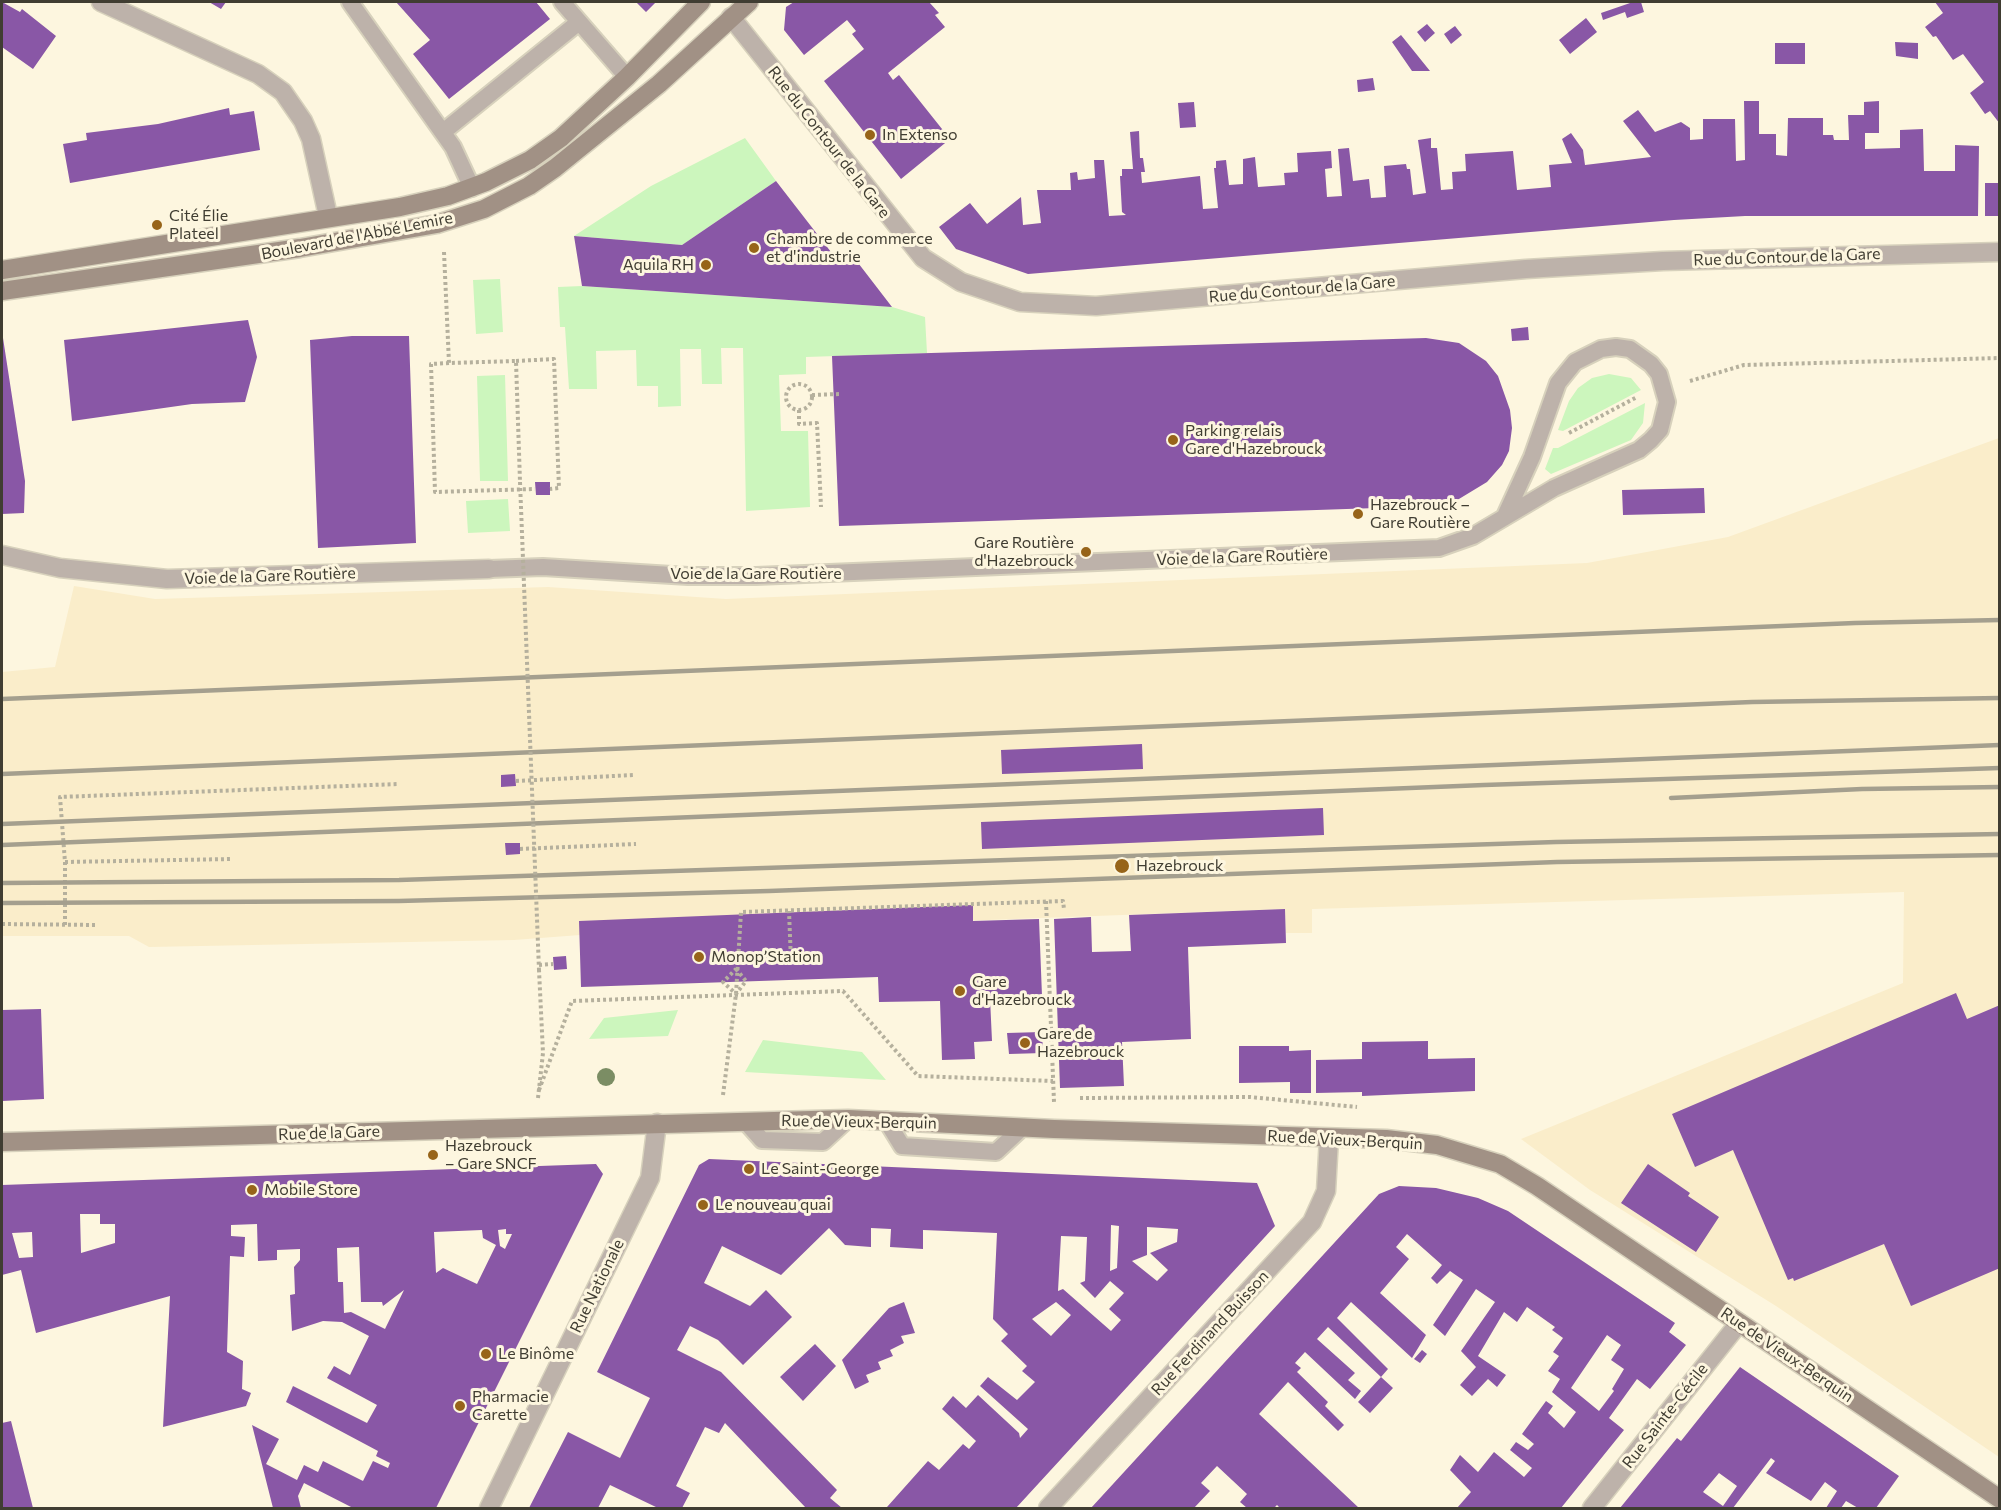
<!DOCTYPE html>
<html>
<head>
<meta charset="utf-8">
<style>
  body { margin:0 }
  #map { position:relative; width:2001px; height:1510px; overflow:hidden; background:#fdf6df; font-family:Commissioner,sans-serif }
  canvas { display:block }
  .frame { position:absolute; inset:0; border:3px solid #403d32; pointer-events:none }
</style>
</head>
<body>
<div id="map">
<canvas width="2001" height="1510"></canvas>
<div class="frame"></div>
</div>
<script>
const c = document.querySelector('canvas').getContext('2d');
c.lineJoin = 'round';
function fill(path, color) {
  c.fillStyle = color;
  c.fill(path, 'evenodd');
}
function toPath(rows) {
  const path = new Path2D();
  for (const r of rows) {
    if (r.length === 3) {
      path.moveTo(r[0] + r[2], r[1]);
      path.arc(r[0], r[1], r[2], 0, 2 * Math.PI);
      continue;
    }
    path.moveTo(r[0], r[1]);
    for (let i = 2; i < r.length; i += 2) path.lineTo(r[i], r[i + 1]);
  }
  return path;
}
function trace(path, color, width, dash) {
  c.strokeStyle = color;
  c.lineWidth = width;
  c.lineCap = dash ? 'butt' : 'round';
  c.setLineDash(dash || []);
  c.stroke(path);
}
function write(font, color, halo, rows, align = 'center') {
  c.font = font + ' Commissioner,sans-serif';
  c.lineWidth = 6;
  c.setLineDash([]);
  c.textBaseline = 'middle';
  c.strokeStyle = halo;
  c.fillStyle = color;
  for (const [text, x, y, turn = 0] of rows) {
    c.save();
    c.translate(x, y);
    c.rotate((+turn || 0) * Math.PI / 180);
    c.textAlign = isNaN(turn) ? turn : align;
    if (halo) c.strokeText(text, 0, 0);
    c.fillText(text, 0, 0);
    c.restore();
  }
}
const built = toPath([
  [1999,438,1999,1457,1776,1306,1590,1190,1521,1139,1903,983,1904,892,1312,909,1312,933,1286,933,1285,909,580,935,514,940,149,947,129,936,2,936,2,672,55,667,74,586,155,599,548,587,726,599,1587,563,1728,537]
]);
const green = toPath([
  [745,138,776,181,682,245,574,236,651,186],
  [500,279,503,332,476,334,473,280],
  [582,286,892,307,925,317,927,353,806,357,806,374,779,375,781,431,808,431,810,507,746,511,743,348,721,348,722,384,702,384,701,349,680,349,681,406,658,407,658,386,637,386,636,350,596,351,597,389,569,389,565,327,560,327,558,287],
  [1609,374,1631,378,1641,390,1563,431,1558,430,1569,401,1578,388,1592,378],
  [505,375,508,481,480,481,477,376],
  [1645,403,1643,423,1631,440,1551,474,1545,469,1553,448,1558,448],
  [508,499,510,531,468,533,466,501],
  [678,1010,668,1036,589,1039,604,1018],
  [763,1040,862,1052,886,1080,745,1072]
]);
const building = toPath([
  [2,2,20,12,22,9,56,36,33,69,2,47],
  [209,2,226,2,221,9],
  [396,2,536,2,550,19,449,99,413,54,430,40],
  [636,2,656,2,646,12],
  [794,2,929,2,939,13,935,15,945,27,888,73,893,80,899,75,950,139,901,179,824,81,864,49,852,34,856,31,847,20,804,55,784,30,786,7],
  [1633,2,1641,2,1644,12,1627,18,1625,12,1603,20,1601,13],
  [1935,2,2000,2,2000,124,1990,111,1985,114,1970,93,1984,82,1963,54,1953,60,1936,36,1933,37,1925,27,1943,13],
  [1586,18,1597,32,1570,54,1559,40],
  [1427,24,1435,33,1425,42,1417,32],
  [1455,26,1462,35,1451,44,1444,34],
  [1401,35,1430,71,1412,71,1392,42],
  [1895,42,1918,43,1918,59,1896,56],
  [1775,43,1805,43,1805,64,1775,64],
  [1373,78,1375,90,1358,92,1357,80],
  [1744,101,1759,101,1759,134,1776,134,1776,155,1787,156,1788,118,1823,118,1823,135,1833,135,1834,140,1849,140,1848,115,1864,115,1864,102,1879,101,1879,133,1865,133,1865,149,1900,148,1900,130,1923,129,1924,171,1955,171,1955,145,1979,146,1978,216,1745,216,1674,220,1028,274,956,249,939,227,970,203,987,224,1021,197,1023,225,1041,223,1037,190,1071,190,1070,173,1077,172,1078,180,1095,178,1094,160,1104,160,1109,216,1126,215,1122,212,1120,176,1122,176,1122,169,1133,169,1130,132,1139,131,1140,158,1143,158,1145,172,1141,172,1142,183,1200,176,1203,209,1218,208,1214,168,1216,168,1216,161,1226,160,1229,185,1243,184,1243,159,1255,157,1258,187,1285,185,1284,173,1298,172,1297,153,1331,151,1332,168,1325,169,1327,197,1342,196,1338,149,1349,148,1353,181,1369,179,1371,198,1386,197,1384,166,1406,164,1407,169,1410,169,1413,195,1426,193,1418,140,1431,138,1431,148,1437,148,1441,190,1453,189,1452,172,1466,171,1465,154,1513,151,1517,190,1551,187,1549,165,1572,163,1562,139,1571,133,1583,150,1585,165,1651,157,1623,121,1638,110,1655,132,1681,122,1690,128,1690,140,1703,139,1703,119,1735,119,1736,161,1745,160],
  [1194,102,1196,127,1180,128,1178,103],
  [229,108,230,115,254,111,260,150,70,183,63,144,87,140,86,133,158,124],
  [776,181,831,252,852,255,892,307,582,286,574,236,682,245],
  [1985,183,2000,183,2000,216,1985,216],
  [248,320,257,357,245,402,192,404,72,421,64,340],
  [1528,327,1529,340,1512,341,1511,329],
  [352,336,409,336,416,543,318,548,310,340],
  [3,338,25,481,24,513,2,514],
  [1426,338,1459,343,1486,361,1498,376,1510,410,1512,428,1509,451,1502,465,1487,482,1454,502,1436,506,839,526,832,356],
  [535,482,550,482,550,495,536,495],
  [1704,488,1705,513,1623,515,1622,490],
  [1142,744,1143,769,1002,774,1001,750],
  [515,774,516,786,501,787,501,775],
  [1323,808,1324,835,982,849,981,822],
  [505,843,520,843,520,854,506,855],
  [973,905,973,921,1039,919,1042,996,990,998,992,1041,974,1042,975,1059,942,1060,940,1001,879,1002,878,977,581,987,579,921],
  [1285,909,1286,943,1188,947,1191,1039,1122,1042,1124,1086,1060,1088,1054,919,1091,917,1092,952,1131,951,1129,915],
  [566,956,567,969,554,970,553,957],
  [1956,993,1967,1019,2000,1005,2000,1268,1911,1306,1884,1244,1794,1281,1793,1278,1788,1280,1733,1150,1695,1167,1672,1114],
  [41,1009,44,1099,2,1101,2,1010],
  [1042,1032,1043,1053,1009,1054,1007,1033],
  [1428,1041,1428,1059,1475,1058,1475,1091,1362,1096,1362,1092,1316,1093,1316,1060,1362,1059,1362,1042],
  [1239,1046,1289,1046,1289,1051,1311,1050,1311,1093,1290,1093,1290,1082,1239,1083],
  [709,1159,1257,1183,1275,1226,1016,1508,887,1507,928,1461,939,1470,963,1444,969,1449,976,1441,942,1409,953,1396,966,1408,978,1395,1019,1433,1020,1438,1028,1429,980,1386,988,1377,1017,1400,1035,1382,1022,1371,1027,1366,1001,1341,1008,1334,993,1319,997,1233,923,1230,923,1249,890,1247,891,1229,871,1228,871,1247,845,1245,829,1228,781,1275,722,1246,704,1283,750,1306,766,1290,792,1317,743,1365,718,1340,690,1326,677,1350,721,1372,837,1490,830,1498,842,1508,806,1508,725,1423,719,1433,705,1427,676,1486,690,1493,682,1508,658,1508,610,1485,598,1508,529,1508,568,1432,620,1458,650,1398,597,1372,699,1165],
  [1111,1225,1119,1226,1117,1268,1110,1271],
  [1147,1227,1178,1229,1177,1242,1150,1253,1168,1270,1157,1281,1132,1261,1147,1255],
  [1061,1236,1087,1237,1085,1281,1080,1283,1095,1298,1110,1281,1124,1293,1109,1309,1121,1320,1111,1331,1063,1289,1058,1291],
  [1056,1302,1071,1315,1051,1336,1032,1319],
  [596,1164,603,1174,436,1508,353,1508,304,1483,298,1496,301,1508,273,1508,252,1425,279,1439,266,1464,297,1480,304,1465,318,1472,323,1461,363,1481,373,1461,388,1468,390,1463,376,1456,378,1451,286,1402,293,1386,367,1423,377,1405,327,1378,334,1366,350,1375,369,1336,342,1322,323,1321,292,1331,290,1295,295,1294,294,1267,300,1260,300,1249,277,1250,277,1260,258,1261,257,1224,231,1225,231,1236,245,1237,244,1257,230,1256,227,1352,243,1361,242,1389,251,1393,246,1406,163,1427,170,1296,36,1333,21,1270,2,1275,2,1185],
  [80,1214,100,1214,100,1224,115,1224,115,1243,81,1253],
  [506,1229,506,1234,512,1234,505,1249,500,1246,498,1230],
  [482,1230,483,1238,496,1245,477,1284,443,1268,436,1273,434,1232],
  [32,1232,33,1257,19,1258,12,1233],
  [359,1247,361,1302,382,1302,383,1306,404,1290,385,1329,351,1312,344,1313,343,1282,338,1282,337,1248],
  [1648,1164,1690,1193,1688,1196,1719,1217,1696,1252,1621,1203],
  [1399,1186,1436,1188,1478,1198,1508,1211,1675,1323,1669,1332,1686,1345,1650,1389,1637,1379,1609,1418,1624,1430,1561,1508,1457,1508,1471,1492,1450,1470,1460,1455,1478,1472,1494,1452,1524,1477,1532,1468,1510,1450,1516,1442,1528,1450,1534,1444,1522,1434,1546,1401,1553,1406,1548,1413,1564,1428,1576,1412,1552,1392,1560,1379,1548,1371,1559,1356,1553,1352,1563,1338,1552,1330,1555,1327,1527,1307,1517,1322,1504,1312,1478,1356,1506,1375,1497,1387,1488,1379,1472,1396,1460,1385,1476,1367,1461,1351,1495,1302,1476,1289,1445,1336,1433,1325,1463,1280,1450,1271,1437,1284,1431,1278,1442,1265,1407,1234,1396,1247,1409,1259,1380,1293,1426,1335,1412,1358,1351,1302,1337,1318,1388,1369,1381,1377,1328,1327,1317,1339,1355,1373,1348,1380,1361,1391,1355,1399,1305,1352,1295,1363,1301,1368,1297,1372,1328,1402,1325,1406,1344,1425,1338,1431,1288,1382,1259,1414,1359,1508,1280,1508,1277,1505,1274,1508,1247,1508,1240,1502,1247,1494,1217,1466,1201,1483,1210,1491,1194,1508,1091,1508,1379,1194],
  [1607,1335,1621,1345,1611,1360,1624,1369,1612,1389,1614,1391,1599,1411,1571,1388],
  [904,1302,915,1333,901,1336,904,1343,890,1350,893,1356,878,1362,881,1369,866,1375,869,1382,855,1389,842,1360,889,1308],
  [815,1344,836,1366,803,1401,780,1377],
  [1422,1350,1427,1354,1420,1363,1414,1359],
  [1740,1367,1899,1476,1876,1508,1858,1508,1846,1501,1841,1508,1826,1508,1837,1491,1825,1482,1811,1501,1766,1473,1775,1461,1771,1458,1733,1508,1620,1508,1677,1438,1681,1441],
  [1719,1473,1737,1486,1723,1506,1703,1492],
  [1381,1377,1393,1388,1370,1413,1358,1402],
  [11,1421,33,1508,2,1508,2,1423]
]);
const path = toPath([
  [444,252,449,363,516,361,520,482],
  [516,361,554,359,559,488,550,489],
  [449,363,431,364,435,492,535,489],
  [1690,381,1744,365,2000,358],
  [799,397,13],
  [812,395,840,394],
  [799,410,799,424,817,423,821,507],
  [1569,433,1637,397],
  [516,781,633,775],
  [520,849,636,844],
  [65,862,232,859],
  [1046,901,1054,1102],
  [2,924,96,925],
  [65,925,65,862,60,797,398,784],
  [737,962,791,961,789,911],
  [539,965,553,964],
  [736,969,746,981,736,994,723,982,736,969],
  [539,1090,572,1001,843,991,918,1076,1053,1081],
  [723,1095,736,994,741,912,1063,901,1064,909],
  [538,1098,543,1053,539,970],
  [1080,1098,1250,1097,1357,1107]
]);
const lane = toPath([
  [350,2,453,147,472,188],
  [562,2,627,77],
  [443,132,579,22],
  [489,569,543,567,688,576,756,576,1439,548,1473,536,1554,488,1639,450,1651,440,1660,430,1667,402,1659,374,1651,364,1630,349,1616,347,1601,349,1575,362,1558,383,1532,457,1505,516],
  [886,1120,902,1146,996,1152,1023,1127],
  [746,1122,762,1140,823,1142,848,1119]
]);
const street = toPath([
  [101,2,258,74,283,92,303,121,311,139,328,216],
  [731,17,923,258,961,282,1020,302,1096,306,1526,269,1663,261,2000,252],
  [2,555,60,568,167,579,489,569],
  [489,1508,650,1178,657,1123],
  [1048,1508,1312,1222,1326,1191,1329,1138],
  [1592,1508,1739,1323]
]);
const secondary = toPath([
  [2,270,400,207,448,196,486,182,530,160,561,138,627,77,701,2],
  [2,291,300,248,437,224,484,209,529,186,555,168,659,84,749,2],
  [2,1142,848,1119,1054,1129,1386,1139,1437,1145,1500,1164,1537,1186,2000,1499]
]);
const rail = toPath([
  [2,699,1855,623,2000,620],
  [2,774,1752,702,2000,698],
  [1671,798,1862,789,2000,787],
  [2,824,2000,745],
  [2,845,1484,785,2000,768],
  [2,883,399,880,1556,842,2000,834],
  [2,903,399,901,769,891,1557,862,2000,855]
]);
const pathBridge = toPath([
  [520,482,539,970]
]);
const trees = [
  [606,1077]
];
const markers = [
  [870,135,6,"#976419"],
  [157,225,6,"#976419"],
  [754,248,6,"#976419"],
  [706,265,6,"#976419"],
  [1173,440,6,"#976419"],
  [1358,514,6,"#976419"],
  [1086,552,6,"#976419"],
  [1122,866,8,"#976419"],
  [699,957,6,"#976419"],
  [960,991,6,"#976419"],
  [1025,1043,6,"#976419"],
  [433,1155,6,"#976419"],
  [749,1169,6,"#976419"],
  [252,1190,6,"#976419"],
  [703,1205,6,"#976419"],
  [486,1354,6,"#976419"],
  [460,1406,6,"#976419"]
];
const poiNames = [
  ["In Extenso",882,135],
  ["Cité Élie",169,216],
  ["Plateel",169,234],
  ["Chambre de commerce",766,239],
  ["et d'industrie",766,257],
  ["Aquila RH",694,265,"right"],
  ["Parking relais",1185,431],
  ["Gare d'Hazebrouck",1185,449],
  ["Hazebrouck –",1370,505],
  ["Gare Routière",1370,523],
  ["Gare Routière",1074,543,"right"],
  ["d'Hazebrouck",1074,561,"right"],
  ["Hazebrouck",1136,866],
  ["Monop’Station",711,957],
  ["Gare",972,982],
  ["d'Hazebrouck",972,1000],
  ["Gare de",1037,1034],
  ["Hazebrouck",1037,1052],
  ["Hazebrouck",445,1146],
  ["– Gare SNCF",445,1164],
  ["Le Saint-George",761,1169],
  ["Mobile Store",264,1190],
  ["Le nouveau quai",715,1205],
  ["Le Binôme",498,1354],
  ["Pharmacie",472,1397],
  ["Carette",472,1415]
];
const streetNames = [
  ["Rue du Contour de la Gare",829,142,52],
  ["Boulevard de l'Abbé Lemire",357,236,-11],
  ["Rue du Contour de la Gare",1787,257,-2],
  ["Rue du Contour de la Gare",1302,289,-5],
  ["Voie de la Gare Routière",1242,557,-2],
  ["Voie de la Gare Routière",756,574],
  ["Voie de la Gare Routière",270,576,-2],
  ["Rue de Vieux-Berquin",859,1122,1],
  ["Rue de la Gare",329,1133,-2],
  ["Rue de Vieux-Berquin",1345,1140,3],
  ["Rue Nationale",597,1286,-64],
  ["Rue Ferdinand Buisson",1210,1333,-47],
  ["Rue de Vieux-Berquin",1787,1355,34],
  ["Rue Sainte-Cécile",1665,1416,-52]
];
fill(built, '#faedca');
fill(green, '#ccf6bd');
fill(building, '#8957a6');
trace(lane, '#d7d1bc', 20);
trace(street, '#d7d1bc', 21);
trace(secondary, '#d7d1bc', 21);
trace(path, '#b5b09d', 4, [3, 3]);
trace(lane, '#bdb2aa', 16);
trace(street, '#bdb2aa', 18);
trace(secondary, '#a19185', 18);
trace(rail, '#a49f8e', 4.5);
trace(pathBridge, '#b5b09d', 4, [3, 3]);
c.fillStyle = '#7b8d64';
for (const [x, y] of trees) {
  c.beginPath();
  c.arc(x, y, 9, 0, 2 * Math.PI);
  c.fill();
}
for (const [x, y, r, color] of markers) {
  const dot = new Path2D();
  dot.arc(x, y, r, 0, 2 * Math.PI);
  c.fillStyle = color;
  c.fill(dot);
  trace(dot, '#fdf6df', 2);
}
write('16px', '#403d32', '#fdf6df', poiNames, 'left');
write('16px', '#403d32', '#fdf6df', streetNames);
</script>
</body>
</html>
